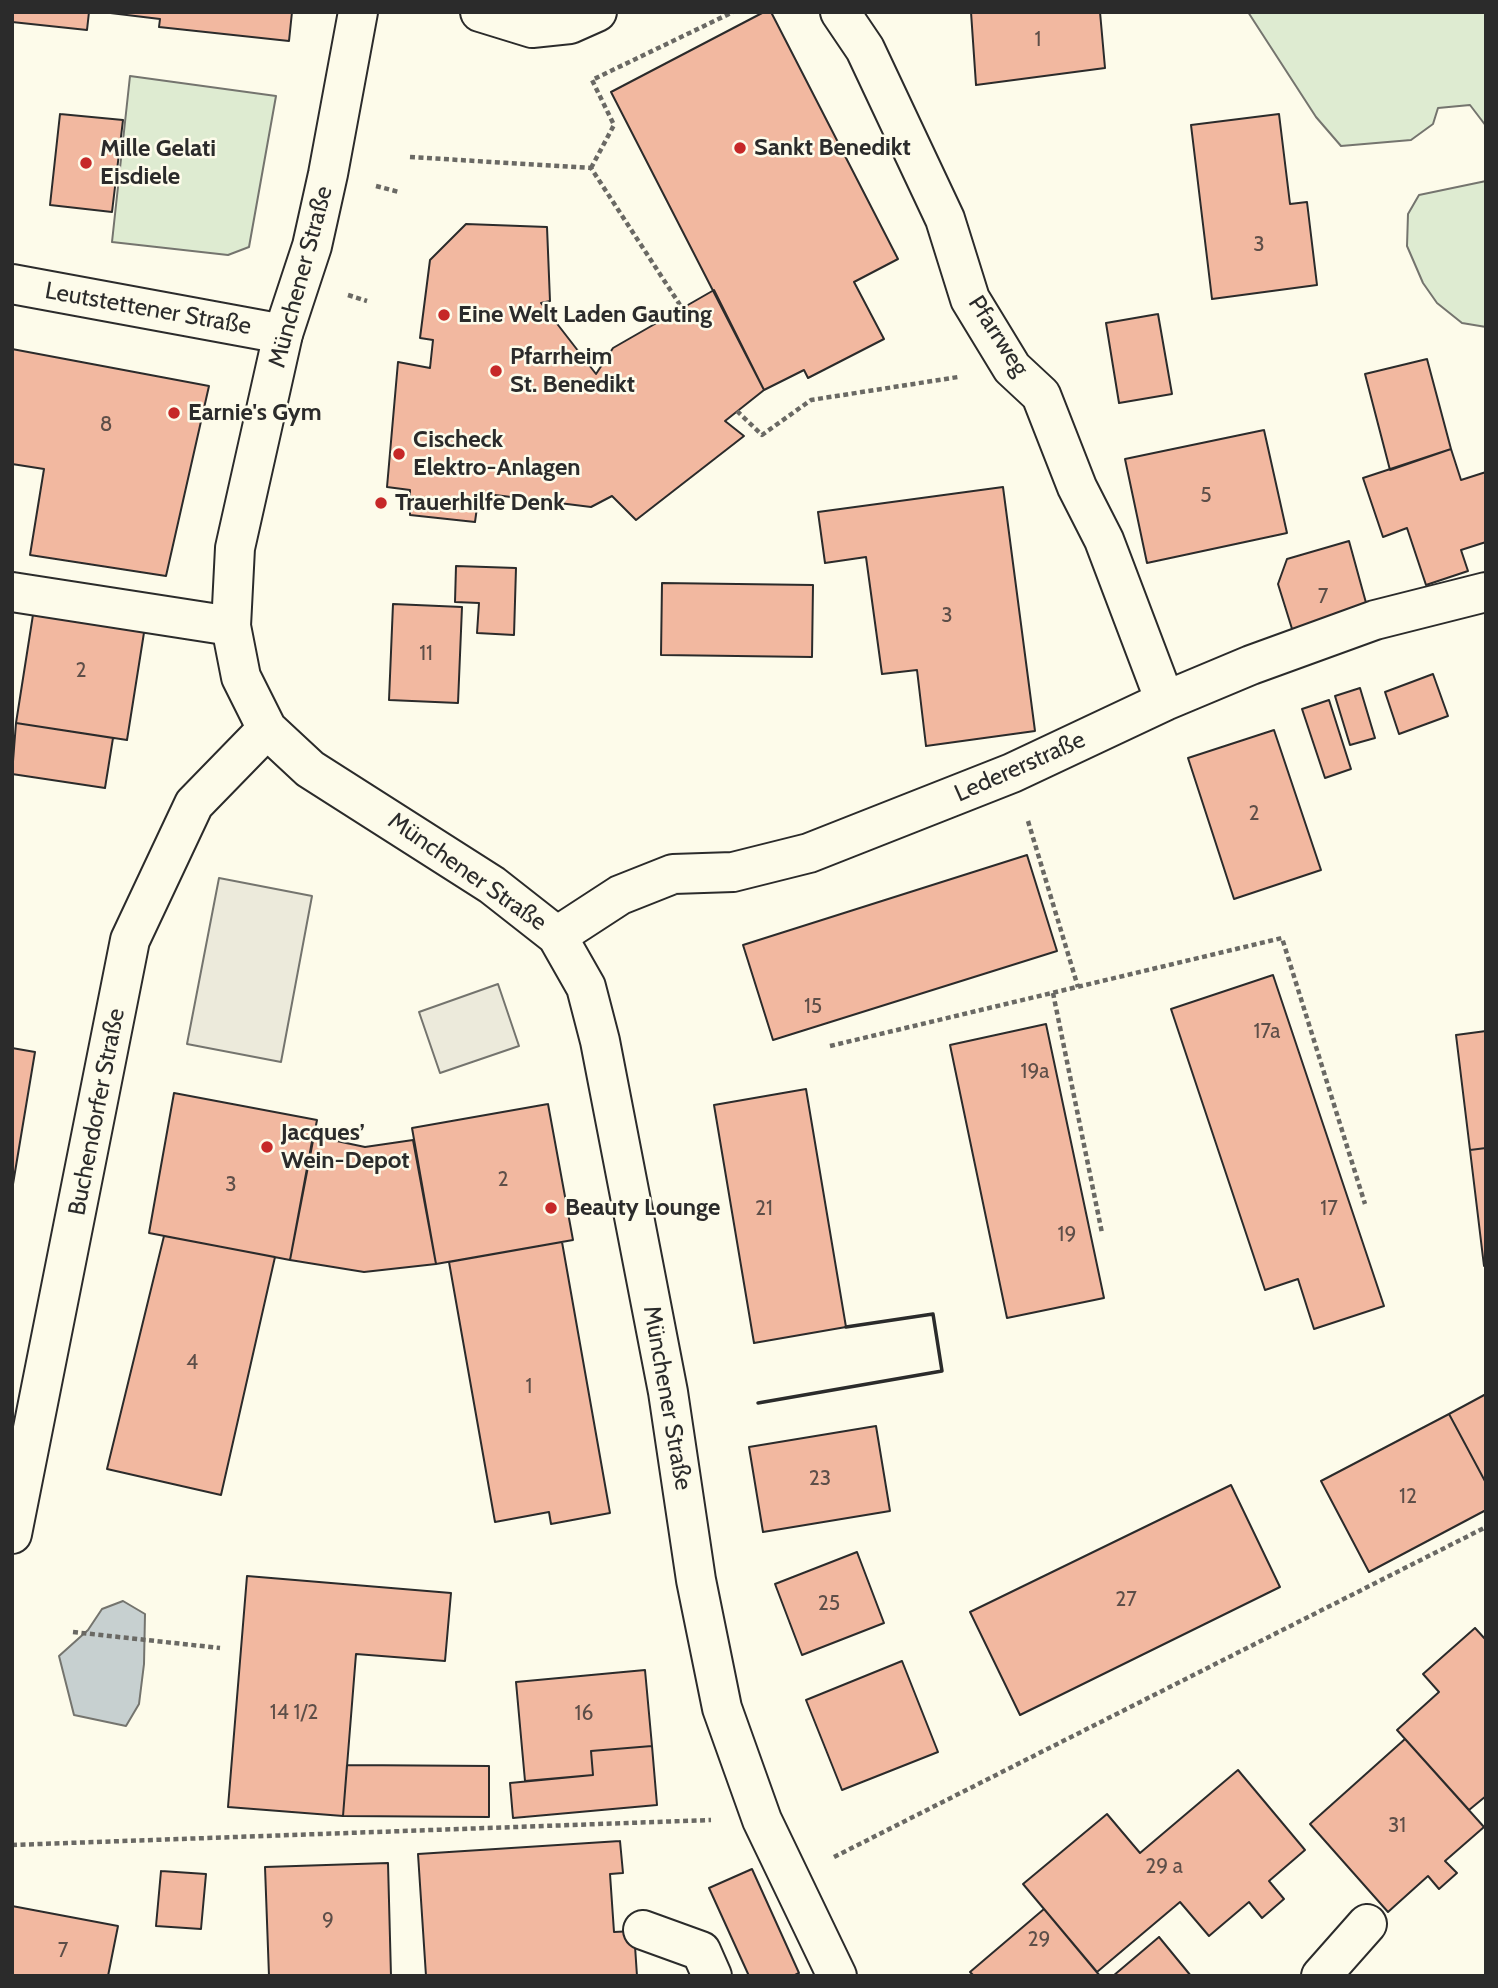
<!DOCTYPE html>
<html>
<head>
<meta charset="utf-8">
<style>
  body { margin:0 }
  #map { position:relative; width:1498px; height:1988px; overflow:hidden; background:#fdfbea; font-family:Cabin,sans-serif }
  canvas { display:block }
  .frame { position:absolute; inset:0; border:14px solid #2b2b2b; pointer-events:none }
</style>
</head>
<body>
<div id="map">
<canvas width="1498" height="1988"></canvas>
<div class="frame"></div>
</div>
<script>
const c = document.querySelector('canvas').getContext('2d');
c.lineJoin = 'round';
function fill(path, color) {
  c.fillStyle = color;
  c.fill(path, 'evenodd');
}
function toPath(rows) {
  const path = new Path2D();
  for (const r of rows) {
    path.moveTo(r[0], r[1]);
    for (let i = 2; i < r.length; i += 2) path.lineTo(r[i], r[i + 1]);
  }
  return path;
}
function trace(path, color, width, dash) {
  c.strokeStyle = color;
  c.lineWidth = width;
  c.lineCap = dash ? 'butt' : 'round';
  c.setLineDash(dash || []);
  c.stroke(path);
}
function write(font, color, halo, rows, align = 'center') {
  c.font = font + ' Cabin,sans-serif';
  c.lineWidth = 5;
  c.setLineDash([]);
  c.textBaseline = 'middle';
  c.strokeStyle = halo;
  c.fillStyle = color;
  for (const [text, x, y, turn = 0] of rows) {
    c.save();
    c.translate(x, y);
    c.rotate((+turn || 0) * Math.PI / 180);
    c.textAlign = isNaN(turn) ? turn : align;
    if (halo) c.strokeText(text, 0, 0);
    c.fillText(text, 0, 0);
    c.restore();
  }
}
const green = toPath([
  [1248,12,1486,12,1486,126,1470,105,1438,108,1433,124,1411,140,1341,146,1316,117,1248,12],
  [130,76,276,96,249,247,228,255,112,242,130,76],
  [1486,181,1486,327,1462,323,1437,303,1423,283,1407,246,1408,214,1419,195,1486,181]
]);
const parking = toPath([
  [219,878,312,896,281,1062,187,1044,219,878],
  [498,984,519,1046,440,1073,419,1012,498,984]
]);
const water = toPath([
  [123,1601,145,1614,144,1664,139,1704,126,1726,74,1715,59,1656,88,1630,102,1609,123,1601]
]);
const building = toPath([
  [12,12,89,12,87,30,12,22,12,12],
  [102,12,292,12,289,41,159,27,160,19,102,12],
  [764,12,771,12,898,259,854,282,884,339,808,378,804,370,764,390,611,92,764,12],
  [971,12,1100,12,1105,68,976,85,971,12],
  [60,114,123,120,112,212,50,205,60,114],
  [1279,114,1290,204,1307,202,1317,285,1212,299,1191,125,1279,114],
  [466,224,547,227,550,301,541,303,596,374,613,348,714,290,764,390,725,421,744,436,636,520,612,496,591,507,479,493,475,522,410,515,410,490,387,487,398,362,430,368,433,340,420,338,430,260,466,224],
  [1158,314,1172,394,1119,403,1106,323,1158,314],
  [12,349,209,386,166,576,30,555,44,469,12,464,12,349],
  [1427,359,1451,449,1390,470,1365,374,1427,359],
  [1264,430,1287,533,1147,563,1125,459,1264,430],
  [1451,449,1461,480,1486,472,1486,542,1461,550,1468,571,1426,585,1407,528,1383,537,1363,478,1451,449],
  [1003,487,1035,731,926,746,917,670,882,674,866,557,825,563,818,512,1003,487],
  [1349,541,1368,610,1293,632,1278,584,1287,559,1349,541],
  [456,566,516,568,514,635,477,633,479,603,455,602,456,566],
  [662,583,813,585,812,657,661,655,662,583],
  [35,602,146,620,127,740,16,723,35,602],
  [393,604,462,607,458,703,389,700,393,604],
  [1433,674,1448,716,1399,734,1385,692,1433,674],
  [1360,688,1375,738,1350,745,1335,696,1360,688],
  [1329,700,1351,769,1325,778,1302,709,1329,700],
  [16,723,113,738,105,788,12,774,16,723],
  [1274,730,1321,870,1234,899,1188,758,1274,730],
  [1027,855,1057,951,773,1040,743,945,1027,855],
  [1273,975,1384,1306,1314,1329,1298,1279,1265,1290,1171,1009,1273,975],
  [1046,1024,1104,1298,1007,1318,950,1045,1046,1024],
  [1486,1031,1486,1148,1470,1150,1456,1035,1486,1031],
  [12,1048,35,1052,12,1190,12,1048],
  [806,1089,846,1327,754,1343,714,1105,806,1089],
  [174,1093,317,1120,290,1260,149,1233,174,1093],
  [548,1104,573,1240,436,1264,412,1128,548,1104],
  [313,1136,365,1147,413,1140,436,1264,364,1272,290,1260,313,1136],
  [1486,1148,1486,1266,1484,1266,1470,1150,1486,1148],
  [164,1236,275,1257,221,1495,107,1469,164,1236],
  [562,1242,610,1513,551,1524,549,1512,495,1522,449,1262,562,1242],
  [1486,1394,1486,1483,1449,1414,1486,1394],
  [1449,1414,1486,1483,1486,1510,1369,1572,1321,1481,1449,1414],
  [876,1426,890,1511,763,1532,749,1447,876,1426],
  [1231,1485,1280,1587,1020,1715,970,1612,1231,1485],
  [857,1552,884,1623,802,1655,775,1584,857,1552],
  [247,1576,451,1593,445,1661,356,1654,343,1816,228,1807,247,1576],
  [1475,1628,1486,1640,1486,1796,1469,1810,1397,1730,1439,1692,1423,1674,1475,1628],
  [902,1661,938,1752,842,1790,806,1700,902,1661],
  [645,1670,652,1746,591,1751,593,1775,525,1781,516,1682,645,1670],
  [1405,1739,1484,1827,1445,1861,1457,1873,1439,1889,1428,1876,1388,1912,1310,1824,1405,1739],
  [652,1746,657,1805,513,1818,510,1783,593,1775,591,1751,652,1746],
  [347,1765,489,1766,489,1817,343,1816,347,1765],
  [1238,1770,1305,1850,1269,1881,1284,1899,1262,1918,1249,1902,1209,1936,1180,1902,1097,1972,1023,1884,1107,1814,1140,1853,1238,1770],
  [620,1841,623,1873,610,1874,614,1932,634,1931,637,1976,426,1976,418,1854,620,1841],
  [388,1863,391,1976,269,1976,265,1867,388,1863],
  [752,1869,799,1973,793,1976,749,1976,709,1888,752,1869],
  [161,1871,206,1874,201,1929,156,1926,161,1871],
  [12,1906,118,1926,108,1976,12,1976,12,1906],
  [1044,1909,1100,1976,974,1976,970,1972,1044,1909],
  [1159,1937,1191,1976,1113,1976,1159,1937]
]);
const path = toPath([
  [410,157,591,168,682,308],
  [591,168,614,125,592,80,733,12],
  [376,186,399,192],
  [348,295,367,301],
  [737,411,762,435,811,400,958,377],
  [1028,821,1078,987],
  [1053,993,1102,1233],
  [830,1046,1282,938,1365,1204],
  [73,1632,220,1648],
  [12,1845,711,1820],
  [834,1857,1486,1527]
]);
const minor = toPath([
  [480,12,532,28,570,24,597,12],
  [840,12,865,49,945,219,970,299,1012,368,1041,395,1077,487,1104,540,1165,701],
  [12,284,283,334],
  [12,592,231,626],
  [557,936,620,895,673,874,733,872,809,853,1012,773,1165,701,1251,665,1375,620,1486,592],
  [12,1534,130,940,194,804,267,729],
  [643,1930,701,1951,712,1976],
  [1321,1976,1367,1924]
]);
const major = toPath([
  [358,12,328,174,312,246,283,334,235,548,231,626,241,677,267,729,310,769,492,885,557,936,586,987,600,1041,668,1392,696,1580,722,1708,762,1820,837,1976]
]);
const wall = toPath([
  [758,1403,942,1371,933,1314,846,1327]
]);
const markers = [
  [740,148,7,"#c62828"],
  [86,163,7,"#c62828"],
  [444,315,7,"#c62828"],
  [496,371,7,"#c62828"],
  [174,413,7,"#c62828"],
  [399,454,7,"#c62828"],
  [381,503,7,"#c62828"],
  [267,1147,7,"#c62828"],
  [551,1208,7,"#c62828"]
];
const numberNames = [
  ["1",1038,40],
  ["3",1259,245],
  ["8",106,425],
  ["5",1206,496],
  ["7",1323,597],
  ["3",947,616],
  ["11",426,654],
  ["2",81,671],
  ["2",1254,814],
  ["15",813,1007],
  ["17a",1267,1032],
  ["19a",1035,1072],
  ["2",503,1180],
  ["3",231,1185],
  ["21",764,1209],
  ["17",1329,1209],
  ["19",1067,1235],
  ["4",192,1363],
  ["1",529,1387],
  ["23",820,1479],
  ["12",1408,1497],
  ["27",1126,1600],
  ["25",829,1604],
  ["14 1/2",294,1713],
  ["16",584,1714],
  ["31",1397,1826],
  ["29 a",1164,1867],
  ["9",328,1921],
  ["29",1039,1940],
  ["7",63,1951]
];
const poiNames = [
  ["Sankt Benedikt",754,148],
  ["Mille Gelati",100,149],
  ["Eisdiele",100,177],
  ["Eine Welt Laden Gauting",458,315],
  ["Pfarrheim",510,357],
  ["St. Benedikt",510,385],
  ["Earnie's Gym",188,413],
  ["Cischeck",413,440],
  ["Elektro-Anlagen",413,468],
  ["Trauerhilfe Denk",395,503],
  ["Jacques’",281,1133],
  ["Wein-Depot",281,1161],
  ["Beauty Lounge",565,1208]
];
const streetNames = [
  ["Münchener Straße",301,277,-75],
  ["Leutstettener Straße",148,309,10],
  ["Pfarrweg",998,336,57],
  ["Ledererstraße",1020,767,-24],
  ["Münchener Straße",467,872,35],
  ["Buchendorfer Straße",97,1112,-79],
  ["Münchener Straße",667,1398,80]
];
fill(green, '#deebd1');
trace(green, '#74746e', 2);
fill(parking, '#eceadb');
trace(parking, '#74746e', 2);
fill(water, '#c7d0d0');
trace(water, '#74746e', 2);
fill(building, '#f2b8a0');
trace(building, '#2b2b2b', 2);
trace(minor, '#2b2b2b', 42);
trace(major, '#2b2b2b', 42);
trace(path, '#6a6964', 4.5, [5, 3.5]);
trace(minor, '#fdfbea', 38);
trace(major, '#fdfbea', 38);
trace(wall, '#2b2b2b', 3.5);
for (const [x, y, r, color] of markers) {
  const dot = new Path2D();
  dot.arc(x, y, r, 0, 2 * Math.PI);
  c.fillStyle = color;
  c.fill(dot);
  trace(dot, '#fdfbea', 2.5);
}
write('21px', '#5d4e48', null, numberNames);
write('bold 24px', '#2b2b2b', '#fdfbea', poiNames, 'left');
write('24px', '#2b2b2b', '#fdfbea', streetNames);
</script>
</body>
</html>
